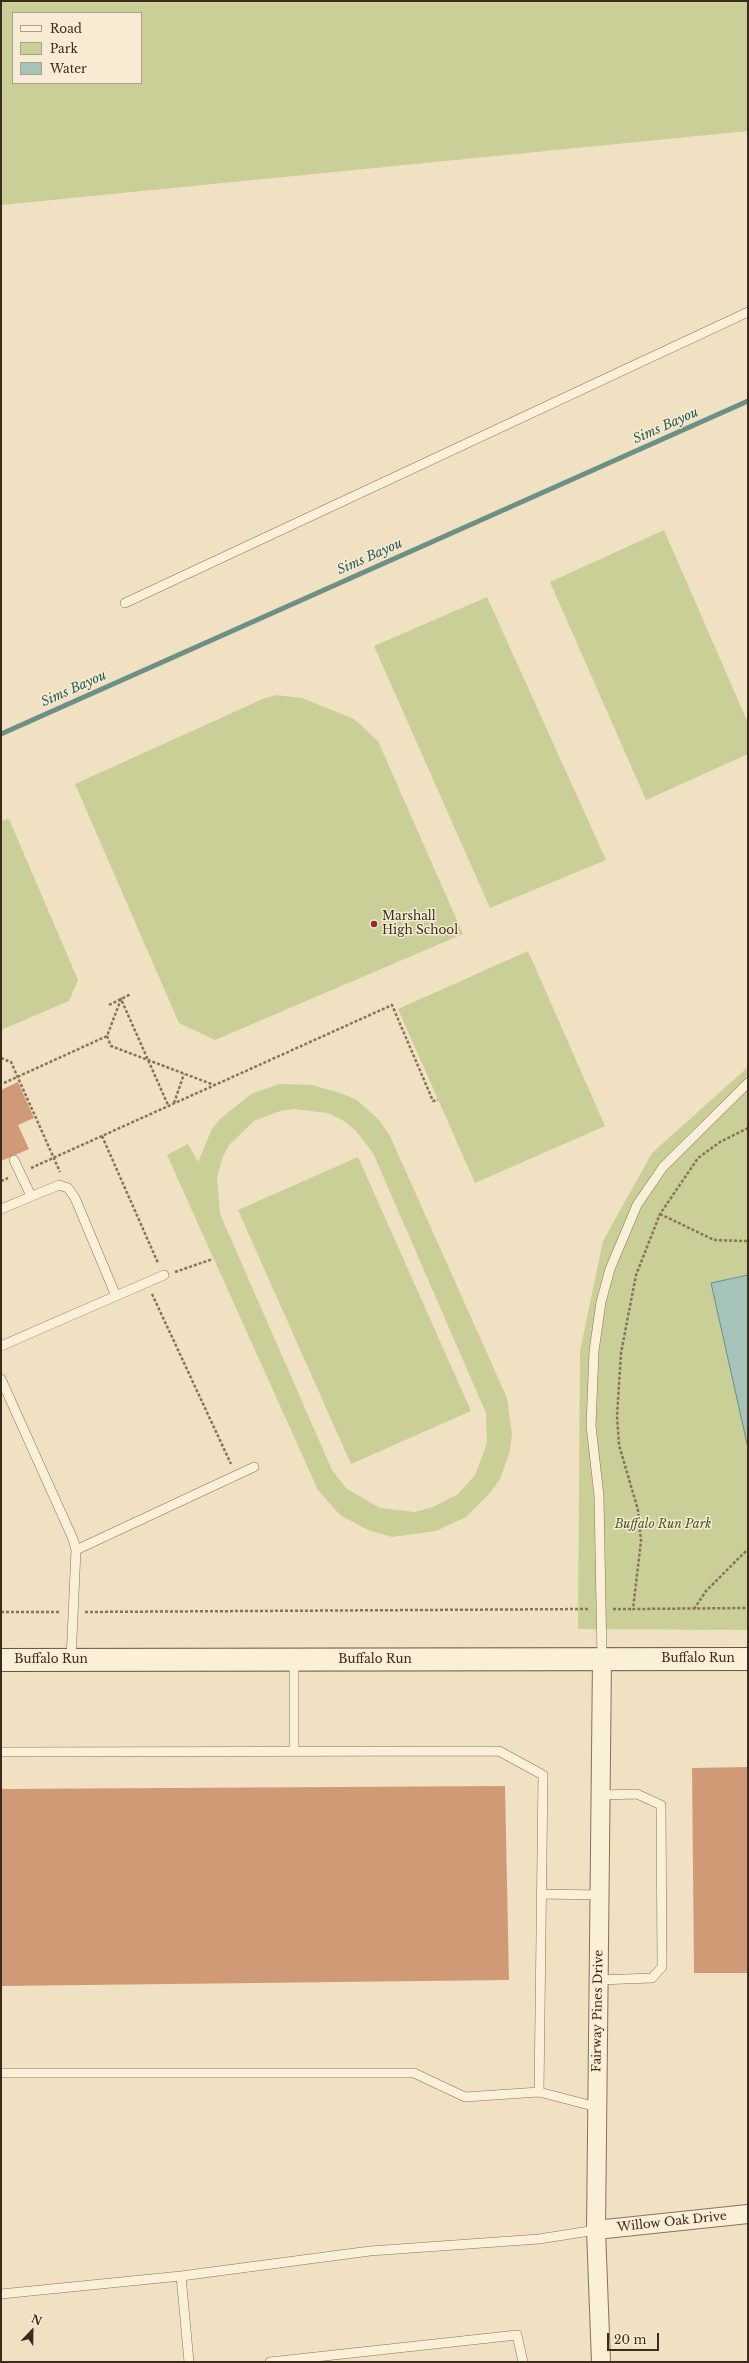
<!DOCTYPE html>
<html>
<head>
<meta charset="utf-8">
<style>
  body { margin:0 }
  #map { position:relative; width:749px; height:2363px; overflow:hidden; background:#f0e1c3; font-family:"Libre Baskerville",serif }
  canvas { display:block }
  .frame { position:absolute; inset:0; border:2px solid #3a2b1e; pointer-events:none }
  .legend { position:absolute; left:12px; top:12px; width:130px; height:72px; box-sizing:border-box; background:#f7ecd3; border:1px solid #ab9f8b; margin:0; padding:5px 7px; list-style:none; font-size:12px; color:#3a2b1e }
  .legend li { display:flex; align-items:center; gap:8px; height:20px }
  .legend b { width:20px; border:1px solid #ab9f8b }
  .north { position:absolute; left:12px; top:2311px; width:40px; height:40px; -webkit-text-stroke:3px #f7ecd3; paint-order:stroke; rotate:22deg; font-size:11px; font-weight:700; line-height:16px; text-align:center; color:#3a2b1e }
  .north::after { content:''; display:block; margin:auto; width:14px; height:18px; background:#3a2b1e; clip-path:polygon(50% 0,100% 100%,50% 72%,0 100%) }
  .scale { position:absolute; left:607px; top:2333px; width:52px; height:18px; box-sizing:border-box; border:2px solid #3a2b1e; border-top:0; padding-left:5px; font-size:12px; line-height:14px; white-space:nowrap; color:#3a2b1e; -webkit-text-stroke:3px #f7ecd3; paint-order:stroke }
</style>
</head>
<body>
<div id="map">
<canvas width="749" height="2363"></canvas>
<div class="frame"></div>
<ul class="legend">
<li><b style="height:5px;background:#faefd7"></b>Road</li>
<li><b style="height:11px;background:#c9cf96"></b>Park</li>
<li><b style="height:11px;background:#a5c3b9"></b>Water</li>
</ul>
<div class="north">N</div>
<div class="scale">20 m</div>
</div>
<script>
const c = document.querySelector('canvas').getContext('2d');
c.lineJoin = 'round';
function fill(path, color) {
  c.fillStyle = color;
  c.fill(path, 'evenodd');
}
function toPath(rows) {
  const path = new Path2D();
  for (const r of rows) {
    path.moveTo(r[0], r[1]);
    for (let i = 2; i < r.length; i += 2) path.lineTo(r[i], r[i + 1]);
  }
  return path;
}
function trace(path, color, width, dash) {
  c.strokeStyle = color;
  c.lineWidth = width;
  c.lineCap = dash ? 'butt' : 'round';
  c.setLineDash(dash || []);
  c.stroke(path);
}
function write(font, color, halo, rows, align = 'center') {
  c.font = font + ' "Libre Baskerville",serif';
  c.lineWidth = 3;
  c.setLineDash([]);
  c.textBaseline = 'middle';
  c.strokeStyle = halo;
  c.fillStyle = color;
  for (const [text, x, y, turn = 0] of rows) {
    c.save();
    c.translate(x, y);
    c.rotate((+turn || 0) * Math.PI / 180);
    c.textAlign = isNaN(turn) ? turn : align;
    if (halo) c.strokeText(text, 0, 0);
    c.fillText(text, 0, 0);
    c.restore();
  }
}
const green = toPath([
  [1,1,748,1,748,131,1,205],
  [13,13,141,13,141,83,13,83],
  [664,530,748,723,748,754,646,800,550,582],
  [487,597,606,860,490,908,374,646],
  [276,695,302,698,354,719,378,741,463,934,215,1040,179,1023,75,784,265,698],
  [9,819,78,980,69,1001,1,1030,1,821],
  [528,951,605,1126,475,1183,398,1009],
  [748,1067,748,1630,578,1629,580,1351,603,1241,652,1153],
  [279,1084,312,1085,340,1093,357,1100,379,1120,390,1136,507,1398,512,1434,510,1451,500,1479,490,1493,466,1517,436,1531,392,1537,368,1530,340,1515,318,1490,167,1155,188,1144,198,1162,212,1129,220,1119,251,1094],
  [294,1109,328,1113,344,1121,356,1131,373,1153,486,1413,487,1443,475,1475,458,1494,433,1507,415,1512,380,1508,347,1489,332,1470,220,1214,217,1178,222,1159,229,1145,254,1121,280,1111],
  [358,1157,471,1411,351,1464,238,1210]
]);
const water = toPath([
  [748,1275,748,1448,711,1283,748,1275]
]);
const stream = toPath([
  [1,734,748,401]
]);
const building = toPath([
  [18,1082,34,1118,18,1125,29,1149,1,1161,1,1090],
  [748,1767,748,1973,694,1973,692,1768],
  [505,1786,509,1980,1,1986,1,1789]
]);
const path = toPath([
  [109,1005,131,994],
  [107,1036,111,1046,214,1085],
  [1,1058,11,1062,60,1172],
  [4,1083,107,1036,121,999,168,1105],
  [174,1103,184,1074],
  [748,1128,720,1142,698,1158,660,1214,636,1275,621,1353,617,1416,619,1445,638,1510,641,1541,633,1609,748,1608],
  [102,1136,158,1263],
  [31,1168,392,1005,433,1101,438,1100],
  [1,1181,8,1178],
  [660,1214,714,1240,746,1241,748,1239],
  [175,1272,213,1259],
  [152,1294,231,1464],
  [613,1609,633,1609],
  [694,1609,706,1591,748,1549],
  [1,1612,60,1612],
  [85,1612,588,1609]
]);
const lane = toPath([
  [125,603,748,312],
  [14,1160,31,1196],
  [1,1209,59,1185,68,1188,75,1198,116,1296],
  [1,1346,164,1275],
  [1,1379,73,1539,76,1550,71,1660],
  [76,1550,254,1467],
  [602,1659,599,1496,591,1426,594,1351,601,1302,610,1269,637,1205,663,1167,748,1083],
  [294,1751,294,1660],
  [1,1752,499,1751,543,1775,539,2092,465,2097,414,2073,1,2073],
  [541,1894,600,1895],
  [599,1980,652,1978,662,1967,661,1805,637,1794,601,1795],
  [539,2092,597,2107],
  [181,2276,189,2362],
  [1,2294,181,2276,370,2251,539,2239,596,2230],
  [270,2362,517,2335,523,2362]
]);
const street = toPath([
  [596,2230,748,2214],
  [601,2362,596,2230,602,1659]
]);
const secondary = toPath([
  [1,1660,748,1659]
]);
const markers = [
  [374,924,4,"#9d262a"]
];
const poiNames = [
  ["Marshall",382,917],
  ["High School",382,931]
];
const parkNames = [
  ["Buffalo Run Park",663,1525]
];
const streetNames = [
  ["Buffalo Run",698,1659],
  ["Buffalo Run",51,1660],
  ["Buffalo Run",375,1660],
  ["Fairway Pines Drive",598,2011,-89],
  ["Willow Oak Drive",672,2222,-6]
];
const waterNames = [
  ["Sims Bayou",666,426,-24],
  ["Sims Bayou",370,557,-24],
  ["Sims Bayou",74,689,-24]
];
fill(green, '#c9cf96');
fill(water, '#a5c3b9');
trace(water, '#6b9187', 1);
trace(stream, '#6b9187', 5);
fill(building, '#d09a77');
trace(lane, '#8b7259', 10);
trace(street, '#8b7259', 20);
trace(secondary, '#6d533c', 24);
trace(path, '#8b7259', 2.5, [3, 2]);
trace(lane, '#faefd7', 9);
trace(street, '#faefd7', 18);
trace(secondary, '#faefd7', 22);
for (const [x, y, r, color] of markers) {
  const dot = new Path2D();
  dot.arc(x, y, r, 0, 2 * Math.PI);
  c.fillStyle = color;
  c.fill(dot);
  trace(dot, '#f7ecd3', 1.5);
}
write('12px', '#3a2b1e', '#f7ecd3', poiNames, 'left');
write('italic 12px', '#4c5823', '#f7ecd3', parkNames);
write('12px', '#3a2b1e', '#f7ecd3', streetNames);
write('italic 13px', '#2c5b56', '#f7ecd3', waterNames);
</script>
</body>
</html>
